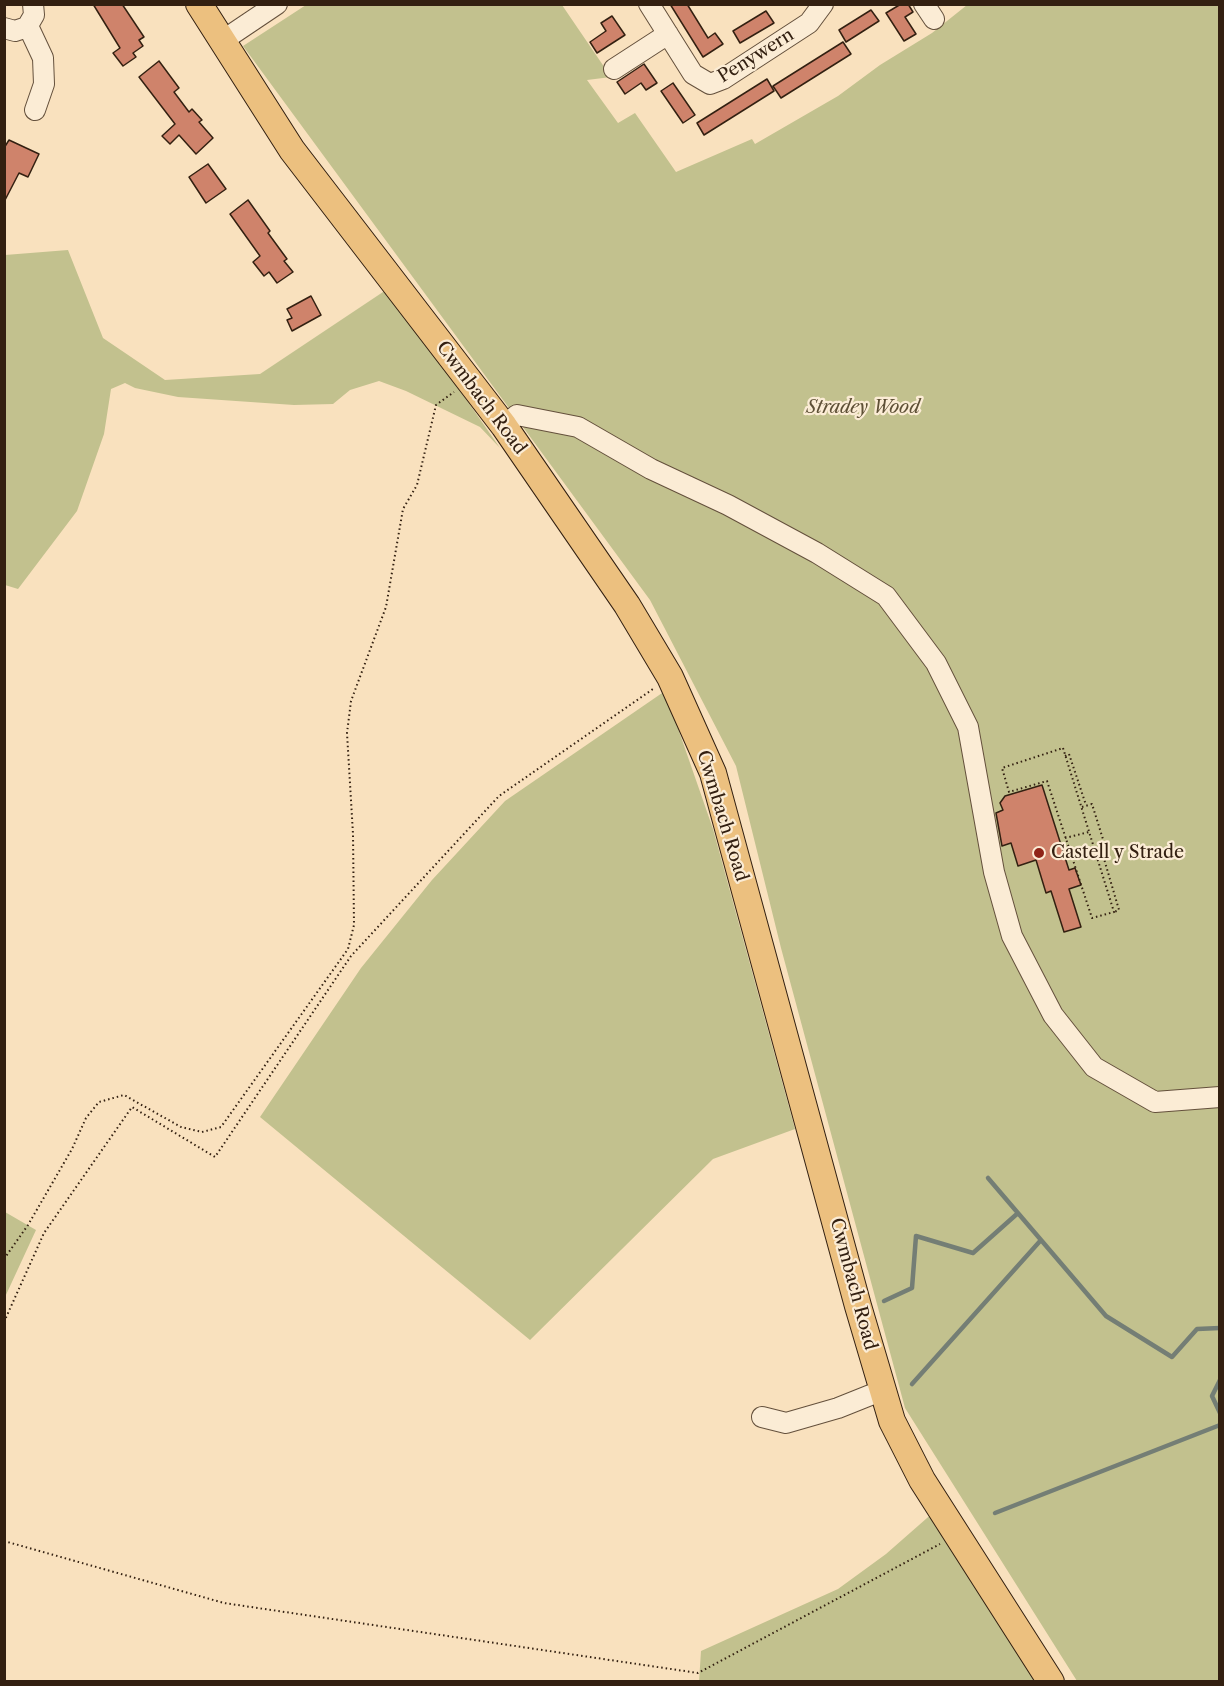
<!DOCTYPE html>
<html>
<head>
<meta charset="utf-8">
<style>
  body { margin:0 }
  #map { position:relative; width:1224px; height:1686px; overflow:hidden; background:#f9e1be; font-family:"Libre Caslon Text",serif }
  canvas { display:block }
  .frame { position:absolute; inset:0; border:6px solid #332011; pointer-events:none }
</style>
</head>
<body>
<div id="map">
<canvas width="1224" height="1686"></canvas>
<div class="frame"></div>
</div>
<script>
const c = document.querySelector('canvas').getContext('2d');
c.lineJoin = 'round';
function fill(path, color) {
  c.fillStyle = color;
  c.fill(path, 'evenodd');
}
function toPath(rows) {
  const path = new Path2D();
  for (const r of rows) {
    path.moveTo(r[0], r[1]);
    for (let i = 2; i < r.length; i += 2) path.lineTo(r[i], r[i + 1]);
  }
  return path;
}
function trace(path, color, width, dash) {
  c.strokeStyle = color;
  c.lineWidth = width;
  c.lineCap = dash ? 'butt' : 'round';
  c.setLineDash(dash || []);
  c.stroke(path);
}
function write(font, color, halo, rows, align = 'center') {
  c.font = font + ' "Libre Caslon Text",serif';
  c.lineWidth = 4.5;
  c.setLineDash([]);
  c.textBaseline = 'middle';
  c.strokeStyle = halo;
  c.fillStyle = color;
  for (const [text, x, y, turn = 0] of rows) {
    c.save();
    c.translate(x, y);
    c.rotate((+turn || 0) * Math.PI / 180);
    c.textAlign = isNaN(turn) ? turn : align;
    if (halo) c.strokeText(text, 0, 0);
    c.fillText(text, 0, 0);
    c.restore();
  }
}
const green = toPath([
  [306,5,562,5,611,77,587,80,618,123,635,113,676,172,752,139,755,144,838,96,880,65,932,33,967,5,1219,5,1219,1681,1077,1681,905,1408,781,948,736,766,650,600,243,46],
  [68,250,103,338,165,380,260,374,389,288,500,448,480,427,406,391,379,381,350,390,333,404,294,405,178,397,135,388,125,383,111,389,104,434,77,511,18,589,5,585,5,255],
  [665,691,713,829,795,1129,713,1159,530,1340,260,1117,361,968,432,880,505,801],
  [5,1212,36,1230,5,1297],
  [935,1511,1037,1682,699,1682,701,1651,838,1589,886,1554]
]);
const stream = toPath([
  [988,1178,1106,1316,1172,1357,1197,1329,1220,1328],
  [884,1301,912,1288,916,1236,973,1253,1018,1213],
  [1220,1380,1212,1396,1220,1413],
  [912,1384,1041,1240],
  [995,1513,1220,1425]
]);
const building = toPath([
  [93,4,122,4,144,37,139,40,143,46,133,53,136,57,123,66,113,53,120,48,93,4],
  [670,4,687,4,708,38,715,33,723,44,703,57,670,4],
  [901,4,908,4,913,12,905,17,916,34,904,41,886,13,901,4],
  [871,10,879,21,846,42,839,30,871,10],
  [766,11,774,23,740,43,733,31,766,11],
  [612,16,625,35,597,53,590,42,606,31,601,23,612,16],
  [843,42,851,54,781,98,773,86,843,42],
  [159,61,179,88,174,92,189,112,192,109,202,120,199,122,213,138,196,154,179,135,170,144,162,136,175,124,139,77,159,61],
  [644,64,657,83,646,90,641,83,625,94,617,82,644,64],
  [767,79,774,91,704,135,697,123,767,79],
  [673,83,695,115,683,123,661,91,673,83],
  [9,140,39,154,28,177,19,173,4,202,4,148,9,140],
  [208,164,226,189,206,203,189,177,208,164],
  [248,200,270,231,268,233,287,259,284,261,293,272,277,283,269,272,264,276,253,262,260,256,230,214,248,200],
  [311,296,321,315,292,331,287,320,292,318,287,309,311,296],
  [1042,785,1069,870,1075,868,1081,885,1069,889,1081,927,1064,932,1051,891,1046,893,1036,860,1018,866,1011,843,1002,846,996,813,1003,810,1000,803,1005,796,1042,785]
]);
const path = toPath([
  [1063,748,1114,912,1092,918,1047,781,1009,792,1002,768,1063,748],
  [1065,756,1069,754,1086,805],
  [1082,807,1092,804,1107,852,1096,855],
  [1065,838,1089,832],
  [1102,852,1119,910,1114,912],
  [4,1259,28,1225,72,1149,86,1118,99,1102,124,1095,181,1127,202,1132,221,1127,348,949,354,925,353,834,347,733,351,701,386,607,403,509,417,485,436,405,454,392],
  [4,1322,44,1233,132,1107,215,1157,351,956,499,796,653,689],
  [4,1541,224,1603,698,1673,940,1544]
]);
const minor = toPath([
  [649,4,693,74,710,84,723,79,809,23,823,4],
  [924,4,934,19],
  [28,26,43,58,44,84,35,110],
  [4,28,15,31,27,27,34,15,33,4],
  [222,41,277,4],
  [614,69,668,34],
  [504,426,517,415,578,427,651,469,728,505,817,553,886,596,936,663,968,727,994,872,1012,936,1053,1015,1094,1067,1155,1102,1220,1097],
  [762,1417,786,1423,838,1408,883,1390]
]);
const major = toPath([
  [199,4,292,150,504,426,627,605,670,677,713,773,858,1306,892,1421,922,1480,1051,1682]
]);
const markers = [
  [1039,853,6,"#8f2418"]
];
const streetNames = [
  ["Penywern",756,56,-32],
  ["Cwmbach Road",481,398,53],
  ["Cwmbach Road",722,816,73],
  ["Cwmbach Road",853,1284,75]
];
const parkNames = [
  ["Stradey Wood",863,408]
];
const poiNames = [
  ["Castell y Strade",1051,853]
];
fill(green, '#c2c18e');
trace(stream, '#747e75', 4.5);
fill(building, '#cf836b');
trace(building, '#332011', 1.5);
trace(minor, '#64503c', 22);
trace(major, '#332011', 28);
trace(path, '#332011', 2, [1.5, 3]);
trace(minor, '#fbecd5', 20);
trace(major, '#ecc07f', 26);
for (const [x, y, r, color] of markers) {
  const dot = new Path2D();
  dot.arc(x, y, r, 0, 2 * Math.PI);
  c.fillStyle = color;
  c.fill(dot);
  trace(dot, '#fbecd5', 2);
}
write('18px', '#332011', '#fbecd5', streetNames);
write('italic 18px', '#5e5036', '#fbecd5', parkNames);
write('18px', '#332011', '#fbecd5', poiNames, 'left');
</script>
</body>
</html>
